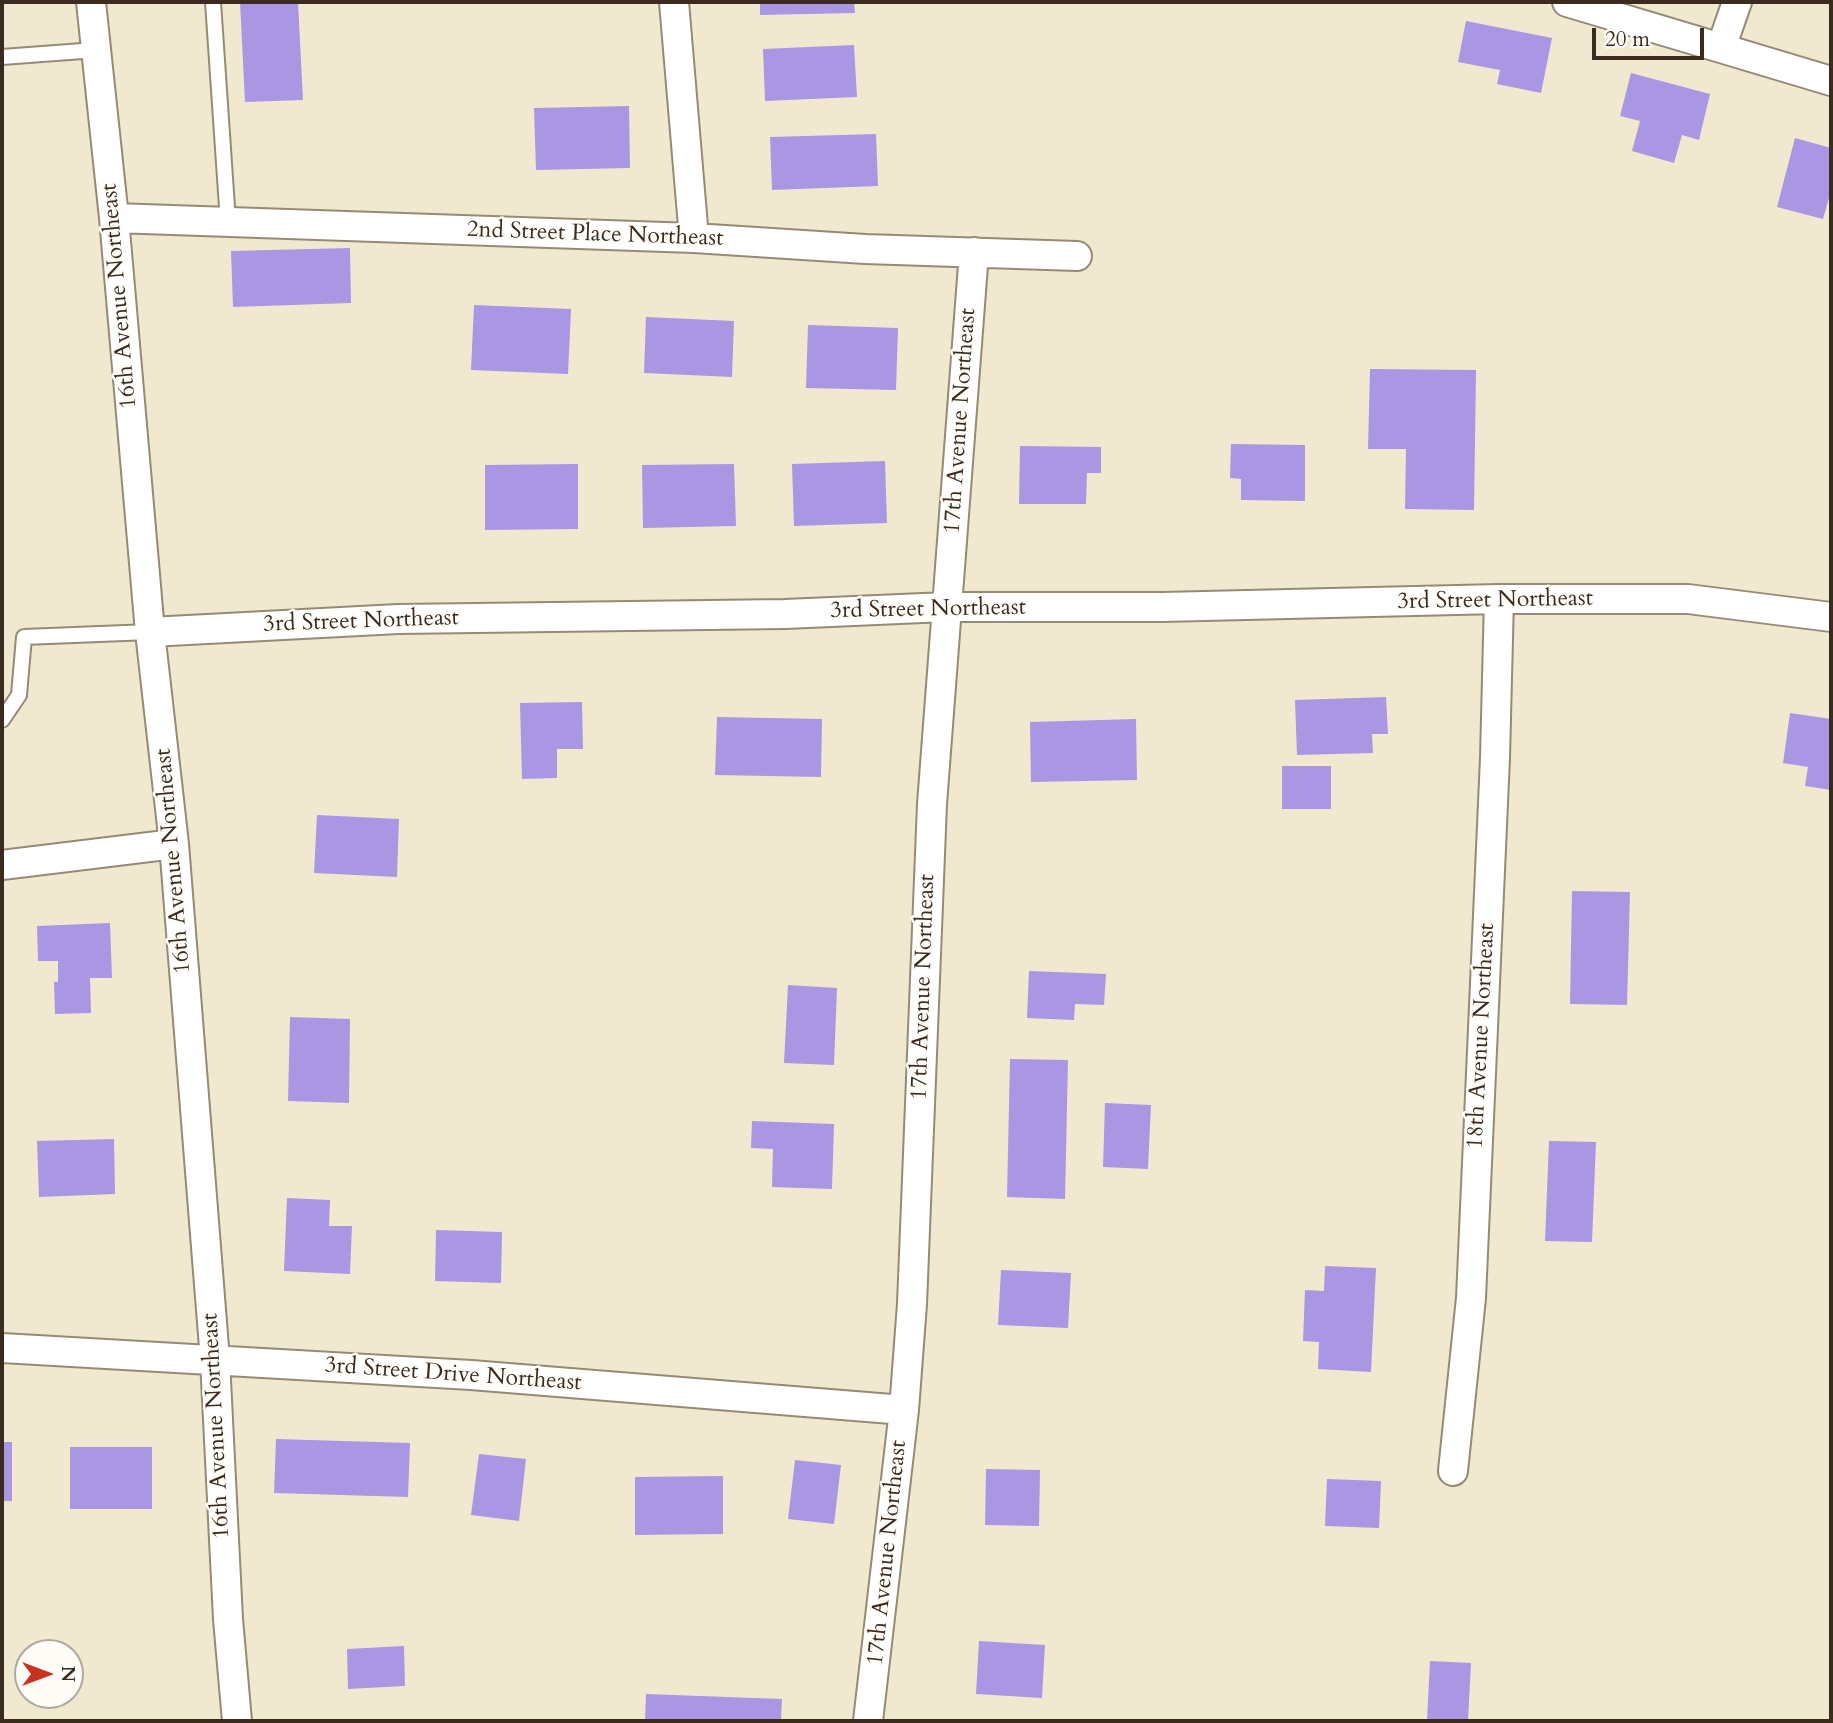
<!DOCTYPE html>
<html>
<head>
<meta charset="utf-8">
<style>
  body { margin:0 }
  #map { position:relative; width:1833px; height:1723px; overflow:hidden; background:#f0e9cf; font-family:Cardo,serif }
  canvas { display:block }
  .frame { position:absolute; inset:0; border:4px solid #3b2a1e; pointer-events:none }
  .north { position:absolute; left:14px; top:1639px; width:70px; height:70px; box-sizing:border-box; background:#fdfcf7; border:2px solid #afa8a0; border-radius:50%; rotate:90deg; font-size:19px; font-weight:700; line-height:28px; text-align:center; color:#3b2a1e }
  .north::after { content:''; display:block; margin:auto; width:24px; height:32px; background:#c8321e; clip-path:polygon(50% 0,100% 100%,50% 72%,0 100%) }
  .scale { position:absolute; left:1592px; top:28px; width:112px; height:32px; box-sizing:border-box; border:4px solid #3b2a1e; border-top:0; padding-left:9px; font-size:21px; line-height:24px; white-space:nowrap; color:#3b2a1e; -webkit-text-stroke:5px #fdfcf7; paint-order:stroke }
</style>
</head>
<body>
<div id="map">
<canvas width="1833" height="1723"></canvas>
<div class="frame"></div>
<div class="north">N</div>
<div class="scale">20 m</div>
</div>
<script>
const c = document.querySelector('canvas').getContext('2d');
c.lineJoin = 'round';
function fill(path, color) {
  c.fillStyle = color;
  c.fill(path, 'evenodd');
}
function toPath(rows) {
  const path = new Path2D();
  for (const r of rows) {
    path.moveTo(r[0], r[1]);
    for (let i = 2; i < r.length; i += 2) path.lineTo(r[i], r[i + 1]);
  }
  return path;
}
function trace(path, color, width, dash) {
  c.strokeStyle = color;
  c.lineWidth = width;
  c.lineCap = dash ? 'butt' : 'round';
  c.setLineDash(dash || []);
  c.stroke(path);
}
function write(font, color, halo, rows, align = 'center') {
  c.font = font + ' Cardo,serif';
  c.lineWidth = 5;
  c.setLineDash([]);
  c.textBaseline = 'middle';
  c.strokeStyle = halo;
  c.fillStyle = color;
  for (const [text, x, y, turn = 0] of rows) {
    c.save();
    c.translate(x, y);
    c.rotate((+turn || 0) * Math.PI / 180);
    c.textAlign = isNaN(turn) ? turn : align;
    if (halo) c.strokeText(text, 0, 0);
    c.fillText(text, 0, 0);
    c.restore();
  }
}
const building = toPath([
  [240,2,298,2,303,100,245,102],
  [760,2,854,2,855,13,760,15],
  [1466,21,1552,38,1541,93,1497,84,1500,70,1458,62],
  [854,45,857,97,765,101,763,49],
  [1631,73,1710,94,1699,140,1682,135,1674,163,1632,151,1640,121,1620,116],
  [629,106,630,168,536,170,534,108],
  [876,134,878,186,772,190,770,137],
  [1795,138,1831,148,1831,191,1823,219,1777,207],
  [350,248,351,303,233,307,231,251],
  [474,305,571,309,568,374,471,370],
  [646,317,734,321,732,377,644,373],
  [808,325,898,328,896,390,806,388],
  [1370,369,1476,370,1474,510,1405,509,1406,449,1368,449],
  [1231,444,1305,445,1305,501,1241,500,1241,479,1230,478],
  [1020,446,1101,447,1101,473,1087,473,1086,504,1019,504],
  [885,461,887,523,794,526,792,464],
  [578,464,578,529,485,530,485,465],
  [734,464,736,526,643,528,642,465],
  [1386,697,1388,734,1372,734,1373,753,1297,755,1295,700],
  [582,702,583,749,557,749,557,778,522,779,520,703],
  [1790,713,1831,719,1831,790,1805,786,1808,767,1783,763],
  [717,717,822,719,821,777,715,775],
  [1136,719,1137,780,1031,782,1030,722],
  [1282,766,1331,766,1331,809,1282,809],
  [317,815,399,819,397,877,314,873],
  [1572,891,1630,892,1627,1005,1570,1004],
  [110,923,112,978,90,978,91,1013,55,1014,54,982,58,982,58,961,38,961,37,926],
  [1029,971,1106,974,1104,1005,1075,1004,1074,1020,1027,1018],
  [788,985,837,988,834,1065,784,1063],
  [290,1017,350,1019,349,1103,288,1101],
  [1010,1059,1068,1060,1065,1199,1007,1197],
  [1105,1103,1151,1105,1148,1169,1103,1167],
  [752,1121,834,1124,832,1189,772,1187,773,1149,751,1148],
  [114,1139,115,1194,39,1197,37,1141],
  [1549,1141,1596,1142,1592,1242,1545,1241],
  [287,1198,330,1200,329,1226,352,1226,350,1274,284,1271],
  [436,1230,502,1232,501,1283,435,1281],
  [1325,1266,1376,1268,1371,1372,1318,1369,1319,1342,1303,1341,1305,1290,1324,1291],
  [1001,1270,1071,1273,1068,1328,998,1325],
  [276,1439,410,1443,408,1497,274,1493],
  [2,1442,12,1442,12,1501,2,1501],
  [70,1447,152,1447,152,1509,70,1509],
  [479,1454,526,1459,519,1521,471,1515],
  [795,1460,841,1465,834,1524,788,1519],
  [986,1469,1040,1470,1039,1526,985,1525],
  [723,1476,723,1534,635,1535,635,1477],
  [1327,1479,1381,1481,1379,1528,1325,1526],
  [979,1641,1045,1645,1042,1698,976,1694],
  [404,1646,405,1686,348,1689,347,1649],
  [1430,1661,1471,1663,1468,1721,1427,1721],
  [646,1694,782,1699,781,1721,645,1721]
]);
const service = toPath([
  [213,2,228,222],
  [2,57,96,50],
  [2,720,19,695,24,637,150,632]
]);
const minor = toPath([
  [91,2,114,218,150,632,174,844,215,1360,228,1619,237,1721],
  [674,2,694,238],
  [1567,2,1831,81],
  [1721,48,1737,2],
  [114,218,694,238,865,249,1077,256],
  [150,632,398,619,785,614,946,607,1162,607,1499,599,1688,599,1831,617],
  [2,865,174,844],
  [2,1348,471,1375,904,1410],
  [1453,1471,1471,1298,1495,758,1499,599],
  [868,1721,904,1410,912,1304,932,804,974,252]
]);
const streetNames = [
  ["2nd Street Place Northeast",595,235,2],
  ["16th Avenue Northeast",120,296,-95],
  ["17th Avenue Northeast",961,421,-86],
  ["3rd Street Northeast",1495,601,-1],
  ["3rd Street Northeast",928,610,-1],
  ["3rd Street Northeast",361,622,-2],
  ["16th Avenue Northeast",174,861,-95],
  ["17th Avenue Northeast",924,987,-88],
  ["18th Avenue Northeast",1482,1036,-87],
  ["3rd Street Drive Northeast",453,1375,4],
  ["16th Avenue Northeast",217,1426,-93],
  ["17th Avenue Northeast",888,1553,-84]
];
fill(building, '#a997e3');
trace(service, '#968a76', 18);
trace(minor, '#968a76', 32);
trace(service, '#fff', 14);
trace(minor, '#fff', 28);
write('23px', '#3b2a1e', '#fdfcf7', streetNames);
</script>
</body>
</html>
